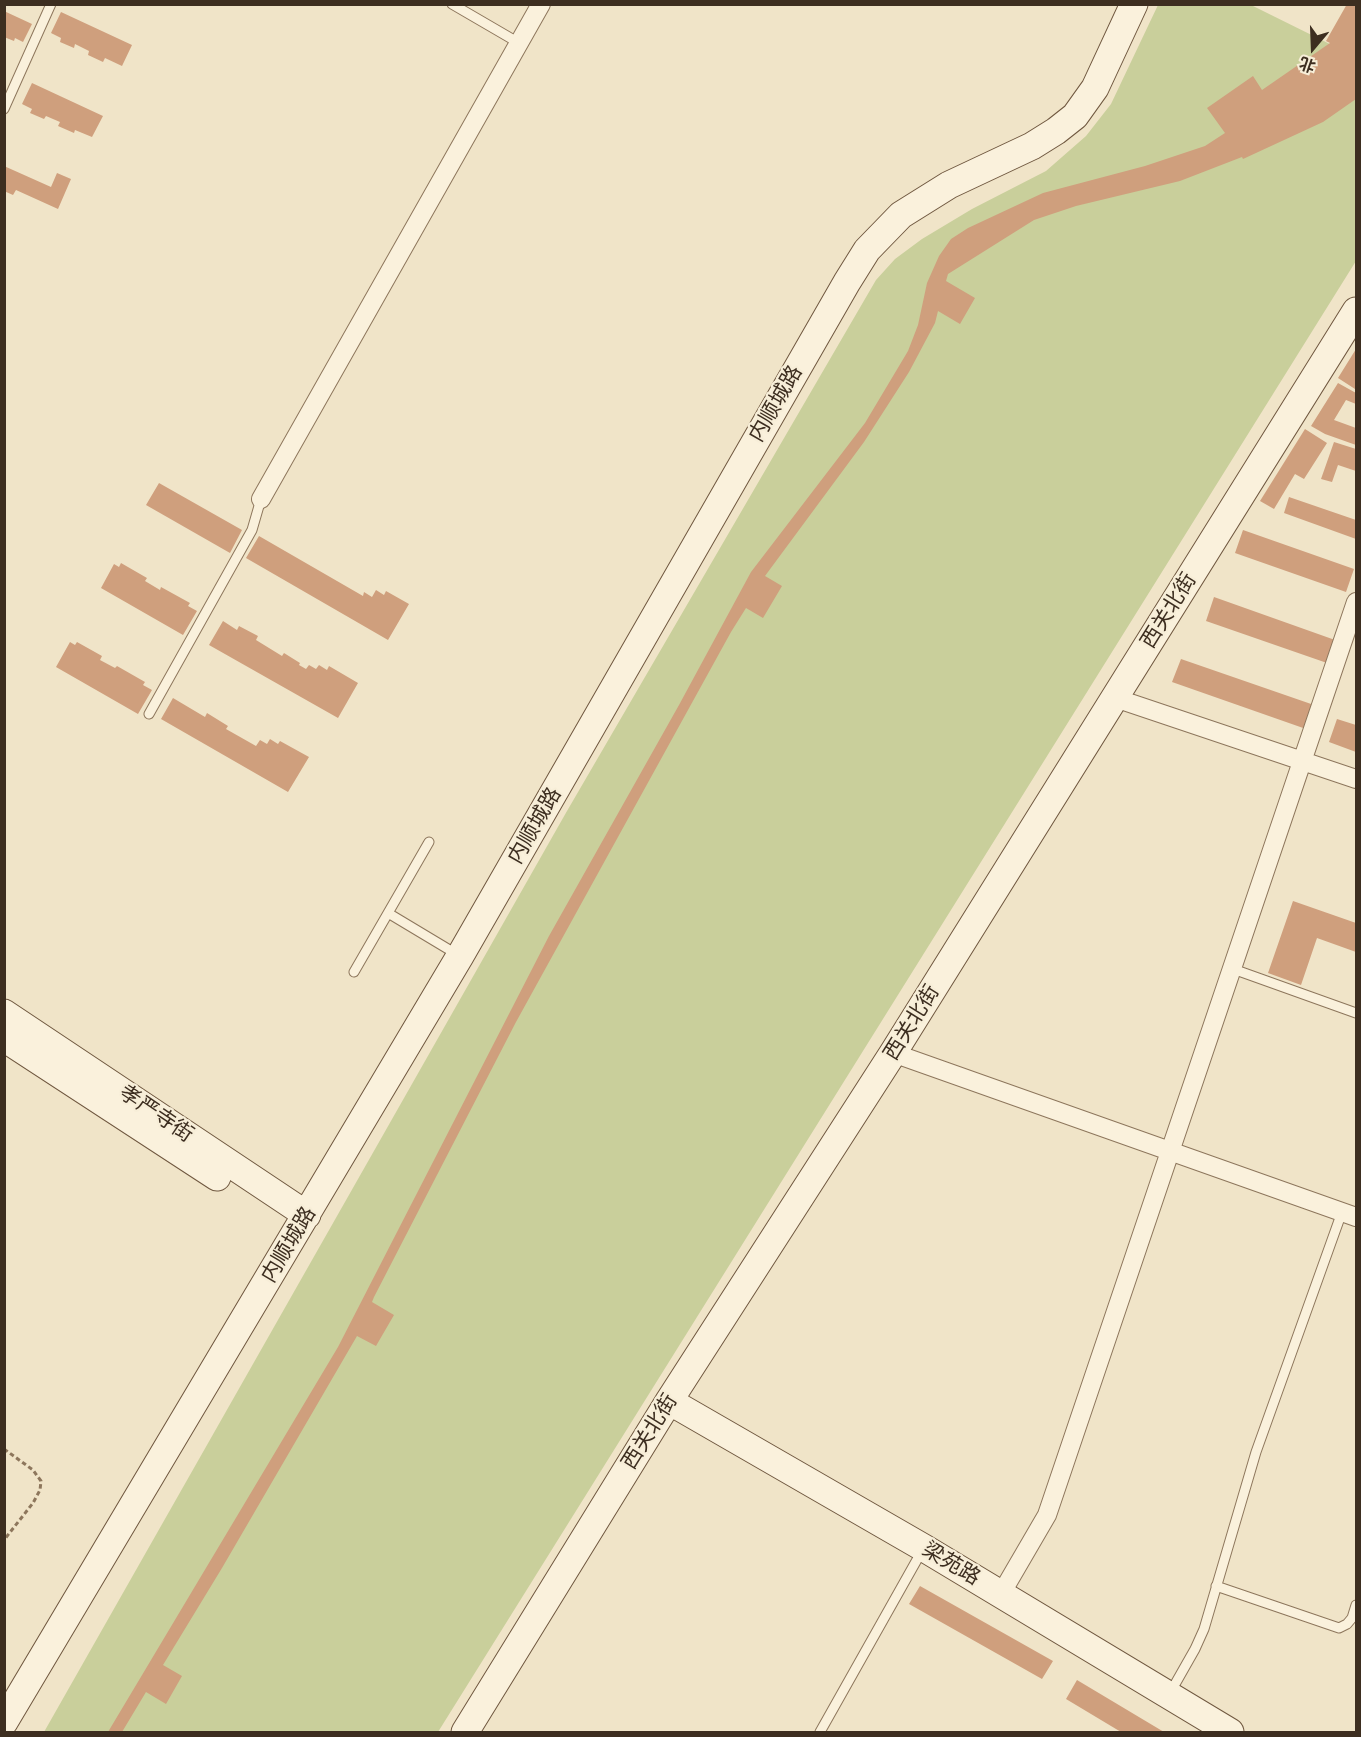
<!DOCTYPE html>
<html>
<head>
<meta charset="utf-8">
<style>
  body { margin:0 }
  #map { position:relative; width:1361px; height:1737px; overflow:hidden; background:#f0e4c8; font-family:Lora,"Noto Sans SC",serif }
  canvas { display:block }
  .frame { position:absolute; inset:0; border:6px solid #3d2e20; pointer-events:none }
  .north { position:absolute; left:1283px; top:18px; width:60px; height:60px; -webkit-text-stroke:4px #f7eed8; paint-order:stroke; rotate:199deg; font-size:16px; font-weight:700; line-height:24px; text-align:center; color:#3d2e20 }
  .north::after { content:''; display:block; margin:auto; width:21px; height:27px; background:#3d2e20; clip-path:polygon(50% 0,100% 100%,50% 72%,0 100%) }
</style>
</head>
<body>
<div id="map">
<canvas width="1361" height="1737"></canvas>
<div class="frame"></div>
<div class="north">北</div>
</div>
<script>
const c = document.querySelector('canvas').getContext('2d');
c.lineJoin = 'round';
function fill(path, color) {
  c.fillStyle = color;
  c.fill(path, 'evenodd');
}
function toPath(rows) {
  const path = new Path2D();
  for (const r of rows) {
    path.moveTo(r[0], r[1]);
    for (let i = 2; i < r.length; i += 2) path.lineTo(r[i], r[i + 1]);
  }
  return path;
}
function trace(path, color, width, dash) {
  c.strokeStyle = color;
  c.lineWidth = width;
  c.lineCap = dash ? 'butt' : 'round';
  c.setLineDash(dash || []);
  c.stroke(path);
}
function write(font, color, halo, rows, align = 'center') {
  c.font = font + ' Lora,"Noto Sans SC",serif';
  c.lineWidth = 4.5;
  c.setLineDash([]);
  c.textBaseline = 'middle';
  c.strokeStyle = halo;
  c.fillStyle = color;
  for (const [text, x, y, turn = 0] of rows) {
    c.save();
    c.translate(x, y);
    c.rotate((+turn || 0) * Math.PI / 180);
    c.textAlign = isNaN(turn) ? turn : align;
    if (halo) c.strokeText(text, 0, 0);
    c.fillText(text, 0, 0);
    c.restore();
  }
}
const green = toPath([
  [1158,5,1251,5,1356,57,1356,261,438,1732,44,1732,567,811,876,280,895,259,922,239,972,209,1046,171,1086,136,1111,104]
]);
const building = toPath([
  [1347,4,1356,4,1356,99,1323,122,1243,159,1242,157,1180,181,1076,206,1034,220,948,274,946,281,975,298,960,324,938,311,935,323,909,372,864,442,765,576,782,586,763,618,746,608,731,632,516,1022,374,1297,372,1302,394,1315,376,1346,357,1336,222,1568,163,1665,182,1676,166,1704,146,1692,122,1732,108,1732,338,1347,549,936,679,705,751,572,865,423,908,351,918,325,927,283,939,256,951,239,968,228,1043,193,1145,166,1205,146,1225,133,1207,108,1253,76,1262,90,1330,43,1326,41],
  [4,11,32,24,23,42,15,38,14,41,4,37],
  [61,12,132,45,122,66,105,58,103,62,88,55,89,51,75,44,74,48,60,42,61,38,51,33],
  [32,83,103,116,92,137,75,130,74,133,58,126,60,122,46,116,44,119,30,113,32,109,22,104],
  [4,166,51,187,57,173,71,179,58,209,16,190,13,195,4,191],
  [1356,349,1356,386,1355,389,1338,378],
  [1338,383,1356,393,1356,404,1346,400,1334,420,1356,428,1356,445,1325,434,1311,426],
  [1305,429,1327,443,1304,479,1295,474,1274,509,1260,501],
  [1334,442,1356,449,1356,471,1338,465,1332,482,1321,479],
  [159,483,242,530,230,553,146,505],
  [1289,497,1356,520,1356,539,1284,513],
  [1243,530,1354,569,1346,592,1235,553],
  [259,536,363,596,364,592,372,597,376,590,384,595,386,591,409,604,388,640,246,558],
  [121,563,147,578,145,581,160,590,161,587,190,603,188,606,197,611,183,635,101,588,114,564,119,567],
  [1214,597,1335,640,1327,663,1206,621],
  [223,621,237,630,239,626,258,636,256,640,282,656,284,653,300,663,299,665,306,669,309,665,316,669,319,665,327,670,329,666,358,683,338,718,209,645],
  [70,642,75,645,77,642,102,656,100,660,115,668,117,666,145,682,143,685,152,690,138,714,56,667],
  [1181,659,1314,705,1306,729,1172,682],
  [173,698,205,717,207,713,228,726,226,729,256,746,260,740,267,744,270,739,278,744,280,741,309,757,288,792,161,719],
  [1337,719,1356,725,1356,752,1329,742],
  [1293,901,1356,923,1356,952,1317,938,1301,985,1268,973],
  [920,1586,1053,1661,1042,1679,909,1604],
  [1077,1680,1164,1732,1121,1732,1066,1699]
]);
const path = toPath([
  [4,1449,33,1470,41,1481,40,1490,33,1503,4,1540]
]);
const lane = toPath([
  [452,4,519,43],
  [4,109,51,4],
  [149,714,252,530,261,499],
  [388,913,458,955],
  [1233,969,1356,1013],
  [354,972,429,842],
  [1216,1586,1339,1628,1347,1624,1352,1618,1356,1605],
  [1170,1693,1195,1649,1204,1629,1256,1452,1342,1212],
  [820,1732,923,1549]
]);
const street = toPath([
  [261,499,541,4],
  [1115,698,1356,779],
  [893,1053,1356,1217],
  [1001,1594,1047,1515,1356,602]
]);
const secondary = toPath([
  [4,1013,307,1215],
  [4,1038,217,1177],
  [669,1401,924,1548,1230,1732],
  [4,1722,460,956,847,282,867,250,901,215,949,185,1032,146,1056,131,1075,116,1095,88,1134,4],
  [465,1732,669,1401,893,1053,1356,311]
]);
const streetNames = [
  ["内顺城路",776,404,-60],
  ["西关北街",1169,611,-58],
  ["内顺城路",535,826,-60],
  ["西关北街",912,1023,-58],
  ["孝严寺街",156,1114,34],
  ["内顺城路",289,1245,-59],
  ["西关北街",650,1432,-58],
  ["梁苑路",951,1564,31]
];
fill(green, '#c9cf9b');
fill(building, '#cf9f7d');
trace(lane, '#8d765c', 11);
trace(street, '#8d765c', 20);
trace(secondary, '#6f573f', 29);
trace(path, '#8d765c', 3, [4.5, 3]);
trace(lane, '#faf1dc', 9);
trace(street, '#faf1dc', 18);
trace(secondary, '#faf1dc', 27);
write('21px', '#3d2e20', '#f7eed8', streetNames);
</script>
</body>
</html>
